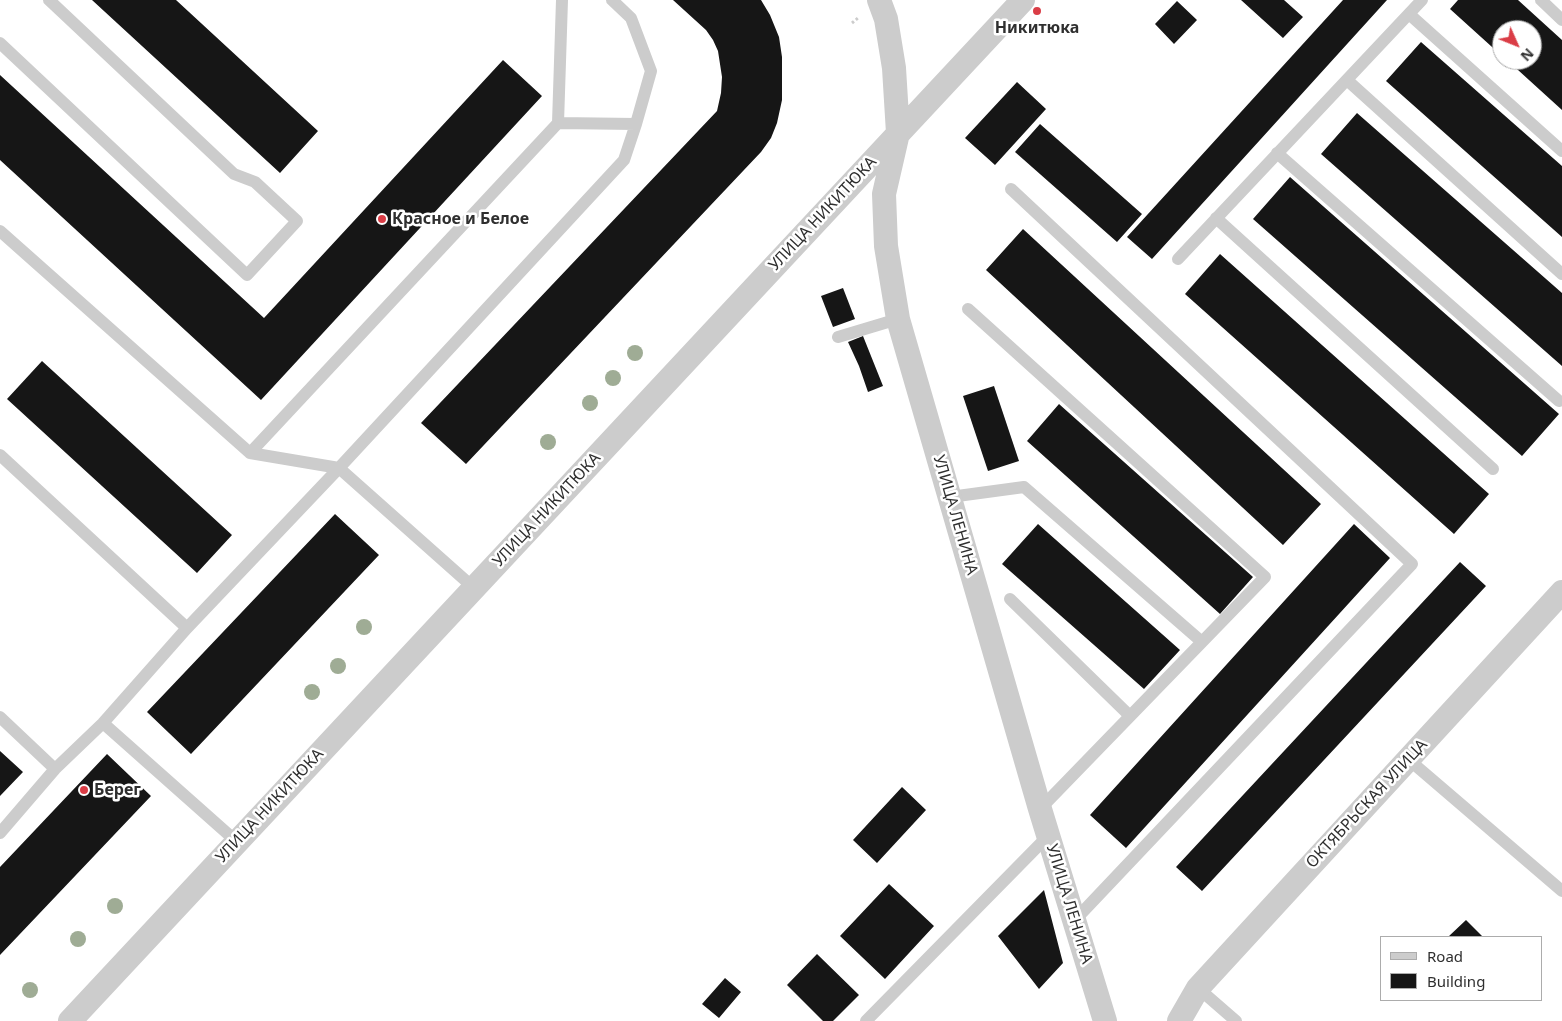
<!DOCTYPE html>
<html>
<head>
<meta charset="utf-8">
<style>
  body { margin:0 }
  #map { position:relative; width:1562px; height:1021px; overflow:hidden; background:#fff; font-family:"Noto Sans",sans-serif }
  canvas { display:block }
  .legend { position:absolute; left:1380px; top:936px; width:162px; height:65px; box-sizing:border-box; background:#fff; border:1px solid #acacac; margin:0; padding:6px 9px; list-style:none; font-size:15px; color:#2f2f2f }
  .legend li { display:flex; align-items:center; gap:10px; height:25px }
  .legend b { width:25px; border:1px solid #acacac }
  .north { position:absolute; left:1492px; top:20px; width:50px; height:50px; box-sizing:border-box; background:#fff; border:1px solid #acacac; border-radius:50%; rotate:134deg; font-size:14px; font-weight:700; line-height:20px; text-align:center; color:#2f2f2f }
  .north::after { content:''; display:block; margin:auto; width:18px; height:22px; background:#da3d46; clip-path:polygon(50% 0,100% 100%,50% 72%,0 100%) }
</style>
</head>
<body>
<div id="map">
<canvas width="1562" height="1021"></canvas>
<ul class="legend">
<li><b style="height:6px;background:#ccc"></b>Road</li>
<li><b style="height:14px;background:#161616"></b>Building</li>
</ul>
<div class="north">N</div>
</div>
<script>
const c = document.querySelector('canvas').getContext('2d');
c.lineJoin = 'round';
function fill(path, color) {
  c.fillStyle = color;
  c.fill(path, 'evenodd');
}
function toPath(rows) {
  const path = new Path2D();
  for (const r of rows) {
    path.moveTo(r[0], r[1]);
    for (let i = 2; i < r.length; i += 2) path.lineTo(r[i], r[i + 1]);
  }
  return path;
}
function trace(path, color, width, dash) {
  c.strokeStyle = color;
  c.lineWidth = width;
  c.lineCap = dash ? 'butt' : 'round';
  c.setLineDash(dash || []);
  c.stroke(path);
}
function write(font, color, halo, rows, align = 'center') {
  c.font = font + ' "Noto Sans",sans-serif';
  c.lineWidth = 5;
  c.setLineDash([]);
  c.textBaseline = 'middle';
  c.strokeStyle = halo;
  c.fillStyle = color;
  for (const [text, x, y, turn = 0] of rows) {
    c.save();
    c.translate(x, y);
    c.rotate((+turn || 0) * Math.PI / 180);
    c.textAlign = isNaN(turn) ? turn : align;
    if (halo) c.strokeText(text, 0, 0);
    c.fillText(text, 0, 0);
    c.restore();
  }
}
const building = toPath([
  [92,0,176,0,318,131,280,173],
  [673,0,761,0,770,15,779,37,782,57,782,100,777,123,771,138,761,152,466,464,421,423,717,111,721,93,722,77,718,51,713,40,706,30],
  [1241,0,1284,0,1303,17,1283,38],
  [1343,0,1387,0,1152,259,1127,237],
  [1458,0,1518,0,1562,40,1562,110,1507,60,1532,60,1532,30,1502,30,1502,56,1450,9],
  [1177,1,1197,20,1174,44,1155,24],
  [1421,42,1562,166,1562,237,1386,81],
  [503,60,542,96,261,400,0,160,0,75,264,318],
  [1017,82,1046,109,995,165,965,138],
  [1357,113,1562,293,1562,366,1321,154],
  [1040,124,1142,214,1117,242,1015,152],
  [1290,177,1559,414,1522,456,1253,219],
  [1023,229,1321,504,1283,545,986,270],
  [1220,254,1489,494,1454,534,1185,294],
  [843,288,855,319,833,327,821,296],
  [863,336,883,386,868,392,859,366,848,342],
  [42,361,232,535,197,573,7,399],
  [994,386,1019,461,988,471,963,396],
  [1059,404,1253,577,1220,614,1027,441],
  [335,514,379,555,191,754,147,712],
  [1038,524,1180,650,1144,689,1002,564],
  [1354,524,1390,558,1126,848,1090,815],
  [1460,562,1486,586,1202,891,1176,867],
  [0,751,23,772,0,796],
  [107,754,151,796,0,955,0,867],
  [902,787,926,810,877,863,853,840],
  [889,884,934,926,885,979,840,936],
  [1044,890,1063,963,1039,989,998,936],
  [1466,920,1483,937,1448,937],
  [817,954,859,995,833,1021,823,1021,787,985],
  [725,978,741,992,719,1018,702,1004]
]);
const path = toPath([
  [852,23,858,18]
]);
const service = toPath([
  [1541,0,1562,20],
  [1409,14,1562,151],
  [0,43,247,275,297,221,255,182,234,174,49,0],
  [1347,80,1562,274],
  [558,123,636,124],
  [1277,153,1559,401],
  [1011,189,1412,564,1074,921],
  [1216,218,1493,469],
  [0,231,250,453,339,468,474,588],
  [1178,259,1422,0],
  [968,309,1265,577,1040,809],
  [838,337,898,319],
  [250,453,558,123,562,0],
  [0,455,187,628],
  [950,497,1024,487,1202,642],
  [1010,599,1130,716],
  [0,717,55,769],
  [103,723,237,842],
  [1408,759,1562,891],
  [0,833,55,769,103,723,187,628,339,468,624,160,636,124,651,71,631,18,612,0],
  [1198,988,1236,1021],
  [866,1021,1048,836]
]);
const minor = toPath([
  [879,0,886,19,894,68,898,133,884,194,886,246,898,319,1040,809,1105,1021],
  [70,1021,1023,0],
  [1179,1021,1198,988,1562,592]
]);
const trees = [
  [635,353],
  [613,378],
  [590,403],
  [548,442],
  [364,627],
  [338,666],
  [312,692],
  [115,906],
  [78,939],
  [30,990]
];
const markers = [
  [1037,11,5,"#da3d46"],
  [382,219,5,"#da3d46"],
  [84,790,5,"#da3d46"]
];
const poiNames = [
  ["Никитюка",1037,28,"center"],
  ["Красное и Белое",392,219],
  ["Берег",94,790]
];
const streetNames = [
  ["УЛИЦА НИКИТЮКА",823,214,-47],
  ["УЛИЦА НИКИТЮКА",547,510,-47],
  ["УЛИЦА ЛЕНИНА",955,515,74],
  ["ОКТЯБРЬСКАЯ УЛИЦА",1367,804,-47],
  ["УЛИЦА НИКИТЮКА",270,806,-47],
  ["УЛИЦА ЛЕНИНА",1069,904,73]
];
fill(building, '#161616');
trace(path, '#ccc', 3, [2.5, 2.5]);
trace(service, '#ccc', 12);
trace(minor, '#ccc', 24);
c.fillStyle = '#9fac95';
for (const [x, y] of trees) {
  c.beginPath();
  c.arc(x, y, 8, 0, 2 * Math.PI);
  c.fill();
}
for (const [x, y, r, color] of markers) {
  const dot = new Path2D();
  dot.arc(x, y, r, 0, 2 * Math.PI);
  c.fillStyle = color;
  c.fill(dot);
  trace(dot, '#fff', 2);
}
write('bold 16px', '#2f2f2f', '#fff', poiNames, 'left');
write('16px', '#2f2f2f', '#fff', streetNames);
</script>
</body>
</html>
